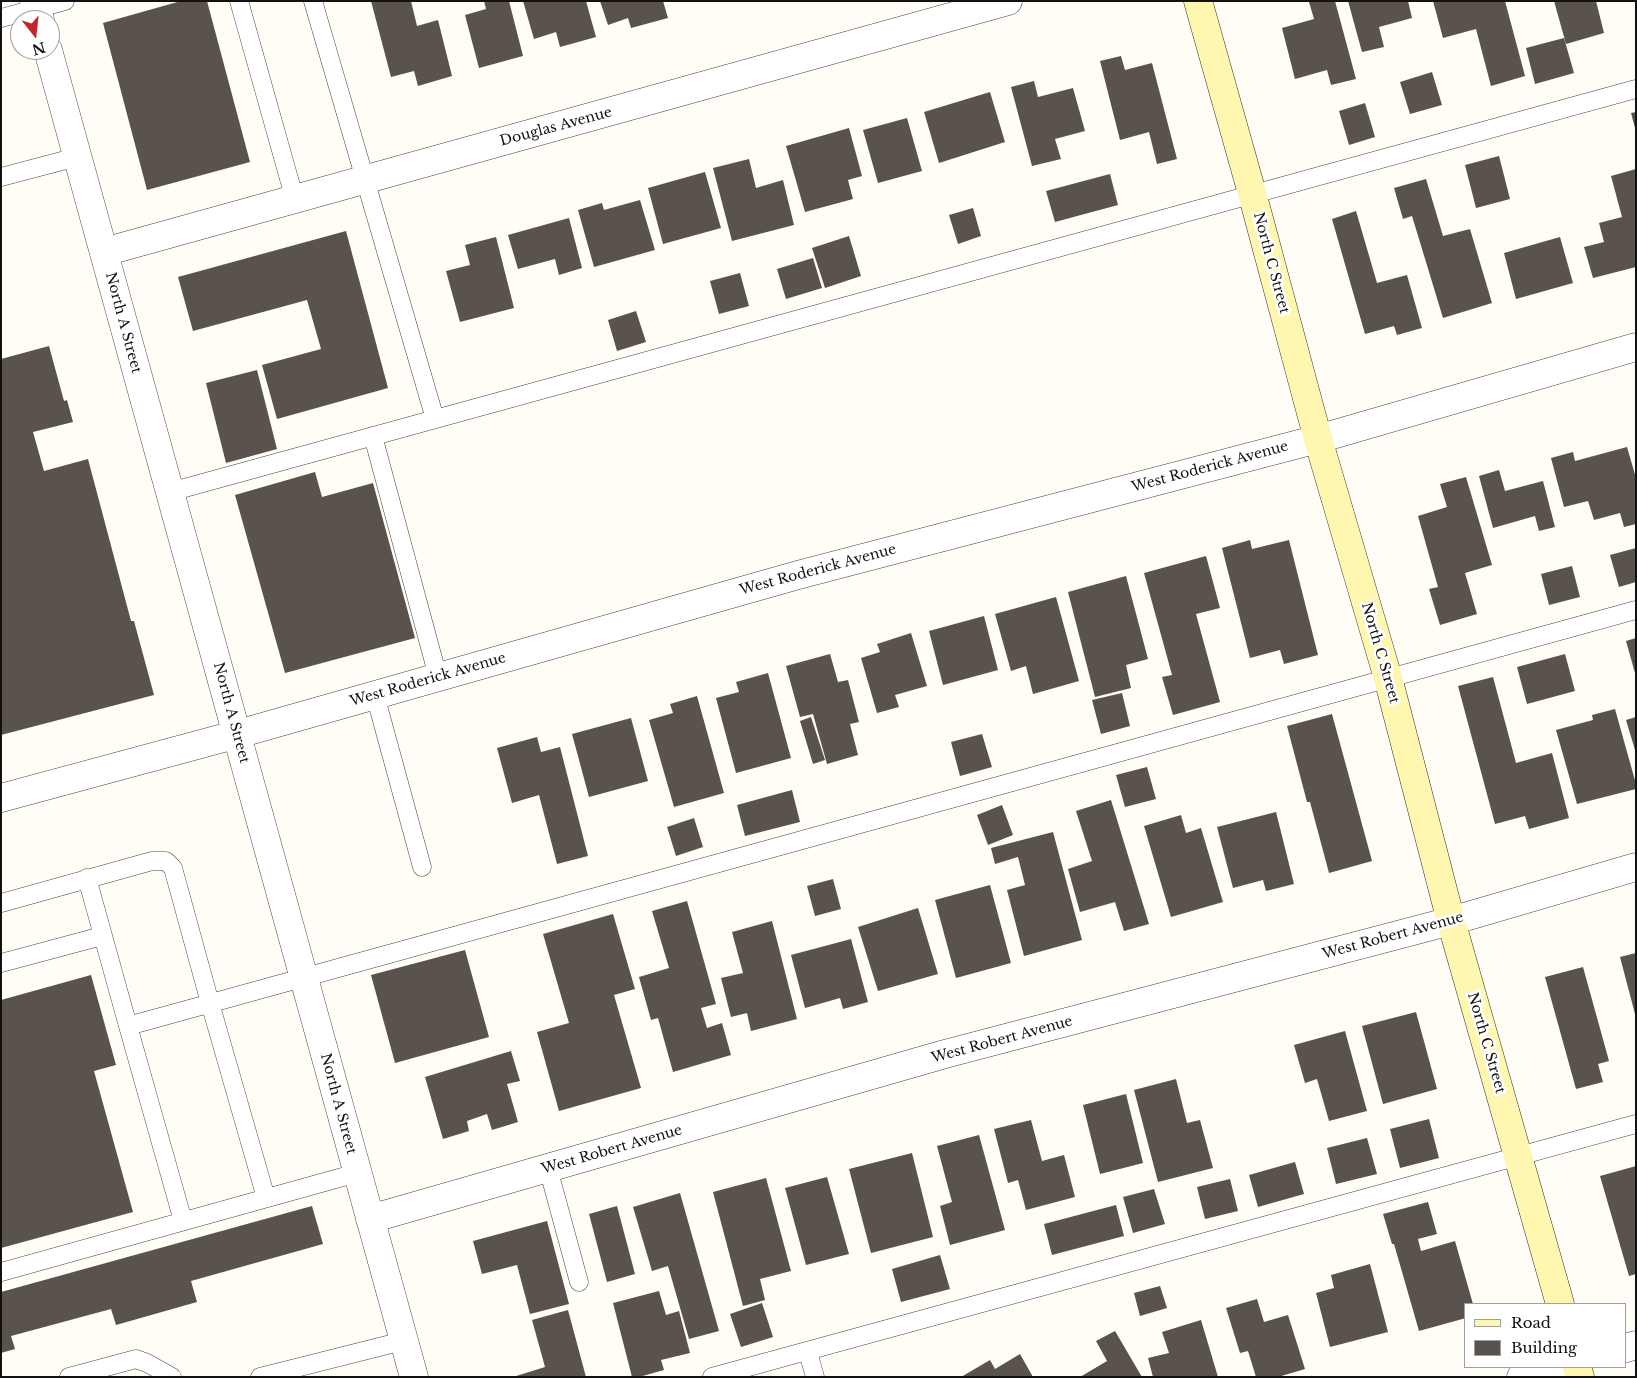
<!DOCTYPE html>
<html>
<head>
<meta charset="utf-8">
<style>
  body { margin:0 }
  #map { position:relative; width:1637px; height:1378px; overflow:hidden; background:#fffdf5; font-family:"Libre Baskerville",serif }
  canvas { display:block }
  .frame { position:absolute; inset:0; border:2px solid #111; pointer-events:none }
  .legend { position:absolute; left:1464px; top:1303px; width:162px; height:65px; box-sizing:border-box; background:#fff; border:1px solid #a0a0a0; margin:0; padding:6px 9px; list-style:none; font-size:15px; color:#111 }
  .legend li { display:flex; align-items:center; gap:10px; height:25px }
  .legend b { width:25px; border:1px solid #a0a0a0 }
  .north { position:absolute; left:10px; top:10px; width:50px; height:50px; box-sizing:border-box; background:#fff; border:1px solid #a0a0a0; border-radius:50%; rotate:164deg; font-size:14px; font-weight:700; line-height:20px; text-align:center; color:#111 }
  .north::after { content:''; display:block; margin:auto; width:18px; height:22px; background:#c4262e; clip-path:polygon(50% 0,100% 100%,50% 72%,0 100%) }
</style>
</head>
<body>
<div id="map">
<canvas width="1637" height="1378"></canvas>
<div class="frame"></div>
<ul class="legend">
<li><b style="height:6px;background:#fff6b0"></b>Road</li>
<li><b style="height:14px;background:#5a524d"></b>Building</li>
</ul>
<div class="north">N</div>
</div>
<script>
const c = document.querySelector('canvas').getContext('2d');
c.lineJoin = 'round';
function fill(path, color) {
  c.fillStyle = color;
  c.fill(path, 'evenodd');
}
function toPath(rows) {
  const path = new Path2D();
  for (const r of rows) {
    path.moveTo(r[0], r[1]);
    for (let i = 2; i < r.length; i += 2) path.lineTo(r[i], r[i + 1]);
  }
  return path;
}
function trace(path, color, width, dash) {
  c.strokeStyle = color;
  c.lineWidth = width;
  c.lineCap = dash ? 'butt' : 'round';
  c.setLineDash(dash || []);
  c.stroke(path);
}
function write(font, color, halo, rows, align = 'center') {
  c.font = font + ' "Libre Baskerville",serif';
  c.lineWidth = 5;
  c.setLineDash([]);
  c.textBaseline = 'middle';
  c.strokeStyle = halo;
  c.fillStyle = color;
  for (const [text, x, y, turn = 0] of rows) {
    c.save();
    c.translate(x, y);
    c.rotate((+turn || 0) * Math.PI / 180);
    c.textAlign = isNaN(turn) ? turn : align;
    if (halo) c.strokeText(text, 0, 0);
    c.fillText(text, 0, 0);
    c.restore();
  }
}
const building = toPath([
  [181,1,207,1,250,162,147,190,103,23],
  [371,1,411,1,417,26,438,20,452,76,418,86,414,71,391,77],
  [484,1,509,1,523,56,479,68,465,15,486,9],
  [523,1,586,1,596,37,560,47,556,32,534,39],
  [600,1,663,1,668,18,631,28,628,18,608,25],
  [1313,1,1335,1,1356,79,1331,85,1327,70,1295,79,1282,28,1314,19,1309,2],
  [1348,1,1408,1,1412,18,1379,27,1384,47,1362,52],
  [1433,1,1505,1,1525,76,1491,86,1476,29,1443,38],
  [1554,1,1596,1,1604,33,1566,44],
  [1564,38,1574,73,1535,84,1526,48],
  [1121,56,1125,70,1152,63,1177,159,1157,164,1149,132,1120,140,1100,61],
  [1432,72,1442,105,1410,114,1400,82],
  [1034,81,1038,97,1073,88,1085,131,1055,139,1061,159,1032,166,1011,87],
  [990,92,1005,142,939,163,924,112],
  [1365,103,1375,137,1349,145,1339,111],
  [1636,112,1636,128,1635,128,1631,113],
  [907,118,922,171,878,183,863,130],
  [849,128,862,176,848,180,853,199,805,212,786,146],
  [1499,156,1510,199,1476,208,1465,165],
  [749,159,756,188,783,180,794,225,732,241,713,168],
  [1636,169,1636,267,1593,278,1584,247,1604,242,1599,223,1622,217,1611,176],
  [705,172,721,228,663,244,648,188],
  [1110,174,1118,205,1055,222,1046,191],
  [1426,179,1443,236,1470,229,1492,303,1443,318,1412,216,1403,219,1394,188],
  [640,200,655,250,594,267,578,210,602,203,604,210],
  [973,208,981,236,958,244,949,215],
  [1356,211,1377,283,1407,275,1422,328,1397,335,1394,326,1365,334,1332,219],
  [569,218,582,268,559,275,555,259,518,269,508,235],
  [346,231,388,388,277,419,262,365,321,349,307,300,193,331,178,277],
  [849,236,861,276,825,288,812,248],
  [496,237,514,308,460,322,446,271,470,265,465,245],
  [1560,237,1573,283,1516,299,1504,253],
  [813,258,822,288,786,299,777,269],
  [740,273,749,306,719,314,710,281],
  [636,311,646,342,617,351,608,320],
  [49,346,64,401,67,400,73,422,33,432,44,471,88,459,131,621,134,621,154,695,1,735,1,359],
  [257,370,277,449,226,463,206,383],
  [1627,447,1636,478,1636,524,1624,527,1620,513,1594,520,1588,501,1564,507,1551,458,1573,452,1575,461],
  [1499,470,1505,491,1543,481,1555,527,1539,531,1535,516,1493,528,1479,476],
  [315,472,322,497,373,483,415,638,285,673,235,495],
  [1466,477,1492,565,1465,573,1477,614,1440,625,1429,589,1438,587,1418,516,1447,507,1440,484],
  [1250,540,1252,549,1289,540,1318,655,1284,664,1280,650,1250,658,1222,548],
  [1636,548,1636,582,1619,587,1610,555],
  [1206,556,1220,608,1196,614,1220,702,1173,715,1162,677,1172,675,1144,573],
  [1572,566,1580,597,1549,605,1541,574],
  [1126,576,1148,659,1126,665,1131,688,1095,697,1068,592],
  [1056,597,1079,681,1033,694,1026,666,1011,671,995,614],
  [984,616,998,670,943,685,929,631],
  [911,633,927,686,895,695,899,707,877,713,861,658,880,652,877,644],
  [1636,638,1636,673,1635,673,1626,641],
  [830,654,838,682,848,680,859,722,850,724,858,755,827,764,813,714,800,717,786,666],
  [1565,654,1575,691,1527,704,1517,667],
  [768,673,791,758,736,773,716,698,739,692,736,682],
  [1493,677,1516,763,1552,753,1569,818,1529,829,1525,816,1495,824,1458,686],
  [1122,693,1130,726,1101,734,1092,700],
  [697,696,724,793,674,807,649,720,673,713,670,704],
  [1615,709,1636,784,1636,789,1577,804,1556,730,1593,720,1592,715],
  [1332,714,1372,861,1329,873,1310,802,1307,802,1287,726],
  [811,717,825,760,813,764,800,721],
  [1636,717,1636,750,1635,750,1626,720],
  [631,718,648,781,589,797,572,734],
  [982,734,992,767,960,776,951,742],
  [537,737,541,752,560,747,588,856,557,864,539,795,512,803,497,748],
  [1147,767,1156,799,1125,807,1116,775],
  [792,790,800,822,745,836,737,805],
  [1111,800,1149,924,1124,931,1115,902,1080,912,1068,869,1092,861,1076,811],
  [1002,805,1013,835,988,845,977,815],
  [1276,812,1294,884,1266,891,1263,880,1233,888,1217,827],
  [1181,815,1186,833,1201,828,1223,902,1171,917,1144,826],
  [694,818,703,847,676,856,667,827],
  [1053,832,1082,940,1024,956,1007,890,1025,885,1018,857,995,864,991,848],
  [833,879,841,909,815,916,807,886],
  [990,885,1011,963,956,978,935,900],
  [687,901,716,1004,701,1008,707,1028,722,1023,731,1055,673,1072,658,1018,651,1020,639,977,669,968,652,911],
  [918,908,938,974,878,991,858,927],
  [613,914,635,989,614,995,641,1088,559,1111,537,1032,569,1023,543,934],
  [772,921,797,1019,751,1031,747,1013,731,1017,721,978,743,973,732,932],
  [851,939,868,1002,843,1009,840,998,805,1008,791,955],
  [465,950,489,1037,395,1063,371,975],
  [1636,953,1636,1013,1635,1014,1620,957],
  [1583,967,1609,1061,1598,1064,1603,1082,1576,1089,1545,977],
  [91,975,116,1065,94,1071,133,1212,1,1248,1,1000],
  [1416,1012,1437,1089,1383,1104,1362,1026],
  [1345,1031,1367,1111,1329,1121,1317,1079,1305,1083,1294,1045],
  [511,1051,520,1081,507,1084,518,1122,492,1130,487,1114,467,1121,469,1131,443,1139,425,1077],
  [1176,1079,1187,1123,1200,1120,1213,1168,1158,1182,1134,1090],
  [1126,1094,1143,1163,1100,1174,1083,1105],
  [1429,1119,1439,1158,1400,1168,1390,1129],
  [1031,1120,1042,1161,1064,1155,1075,1197,1026,1210,1018,1180,1008,1183,994,1129],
  [979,1135,1005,1230,950,1245,940,1206,952,1202,937,1146],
  [1367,1138,1377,1174,1336,1184,1327,1148],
  [912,1153,933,1237,871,1253,849,1169],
  [1295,1162,1304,1194,1258,1207,1249,1175],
  [1636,1166,1636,1274,1629,1276,1600,1176],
  [827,1177,849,1254,806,1265,785,1188],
  [766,1178,791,1271,760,1279,765,1300,743,1306,713,1192],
  [1230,1179,1238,1211,1205,1219,1197,1187],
  [1154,1189,1165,1224,1133,1233,1123,1197],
  [680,1193,719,1331,689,1339,668,1266,652,1271,633,1207],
  [1428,1202,1437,1234,1418,1239,1421,1251,1455,1241,1473,1304,1466,1304,1466,1318,1419,1331,1394,1244,1392,1244,1383,1214],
  [1116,1205,1124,1236,1052,1255,1044,1224],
  [312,1206,323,1244,191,1281,197,1302,116,1325,111,1309,11,1336,15,1349,1,1353,1,1292],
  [617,1206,635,1274,607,1282,589,1214],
  [547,1221,569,1304,530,1314,517,1265,482,1274,473,1241],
  [940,1255,950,1289,901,1302,892,1269],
  [1370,1264,1388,1332,1330,1347,1316,1293,1334,1288,1331,1275],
  [1160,1286,1167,1308,1140,1316,1134,1293],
  [659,1291,666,1315,679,1311,690,1353,661,1360,664,1370,639,1377,632,1377,613,1303],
  [1257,1299,1264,1322,1288,1315,1305,1369,1278,1377,1256,1377,1248,1351,1240,1353,1226,1308],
  [762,1303,773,1337,741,1347,730,1314],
  [568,1310,586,1377,513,1377,545,1367,532,1320],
  [1201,1320,1218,1377,1153,1377,1148,1358,1169,1353,1162,1332],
  [1115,1331,1142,1377,1080,1377,1107,1361,1096,1341],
  [1020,1354,1033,1377,961,1377,990,1360,995,1369]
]);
const lane = toPath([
  [239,1,295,200],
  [313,1,435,419],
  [1,18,65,1],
  [1,177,77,157],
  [373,436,438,677],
  [170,492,1636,89],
  [375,695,422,867],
  [87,878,128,1026,1636,610],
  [1,903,152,861,166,861,173,868,210,1003,266,1198],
  [1,963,102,936],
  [128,1026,183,1221],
  [548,1168,579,1282],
  [1,1272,357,1173],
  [808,1352,815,1377],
  [69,1377,136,1359,147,1363,172,1377],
  [260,1377,403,1341],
  [712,1377,1636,1124]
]);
const street = toPath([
  [34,1,40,20],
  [48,50,414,1377],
  [104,252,1008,1],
  [1,798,238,734,798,575,1318,439,1636,347],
  [370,1219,945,1054,1451,921,1636,867],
  [1626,1348,1636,1345],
  [1521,1377,1558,1367]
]);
const secondary = toPath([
  [1198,1,1252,193,1318,439,1388,678,1451,921,1560,1304],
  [1577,1367,1580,1377]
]);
const streetNames = [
  ["Douglas Avenue",556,127,-15],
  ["North C Street",1271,263,75],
  ["North A Street",123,323,75],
  ["West Roderick Avenue",1210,467,-15],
  ["West Roderick Avenue",818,570,-15],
  ["North C Street",1380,653,74],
  ["West Roderick Avenue",428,680,-16],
  ["North A Street",231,713,75],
  ["West Robert Avenue",1393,936,-15],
  ["West Robert Avenue",1002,1040,-15],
  ["North C Street",1486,1043,74],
  ["North A Street",338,1104,75],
  ["West Robert Avenue",612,1150,-16]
];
fill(building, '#5a524d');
trace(lane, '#444', 19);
trace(street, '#444', 29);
trace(secondary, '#333', 29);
trace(lane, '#fff', 18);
trace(street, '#fff', 28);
trace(secondary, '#fff6b0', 28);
write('14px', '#111', '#fff', streetNames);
</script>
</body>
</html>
